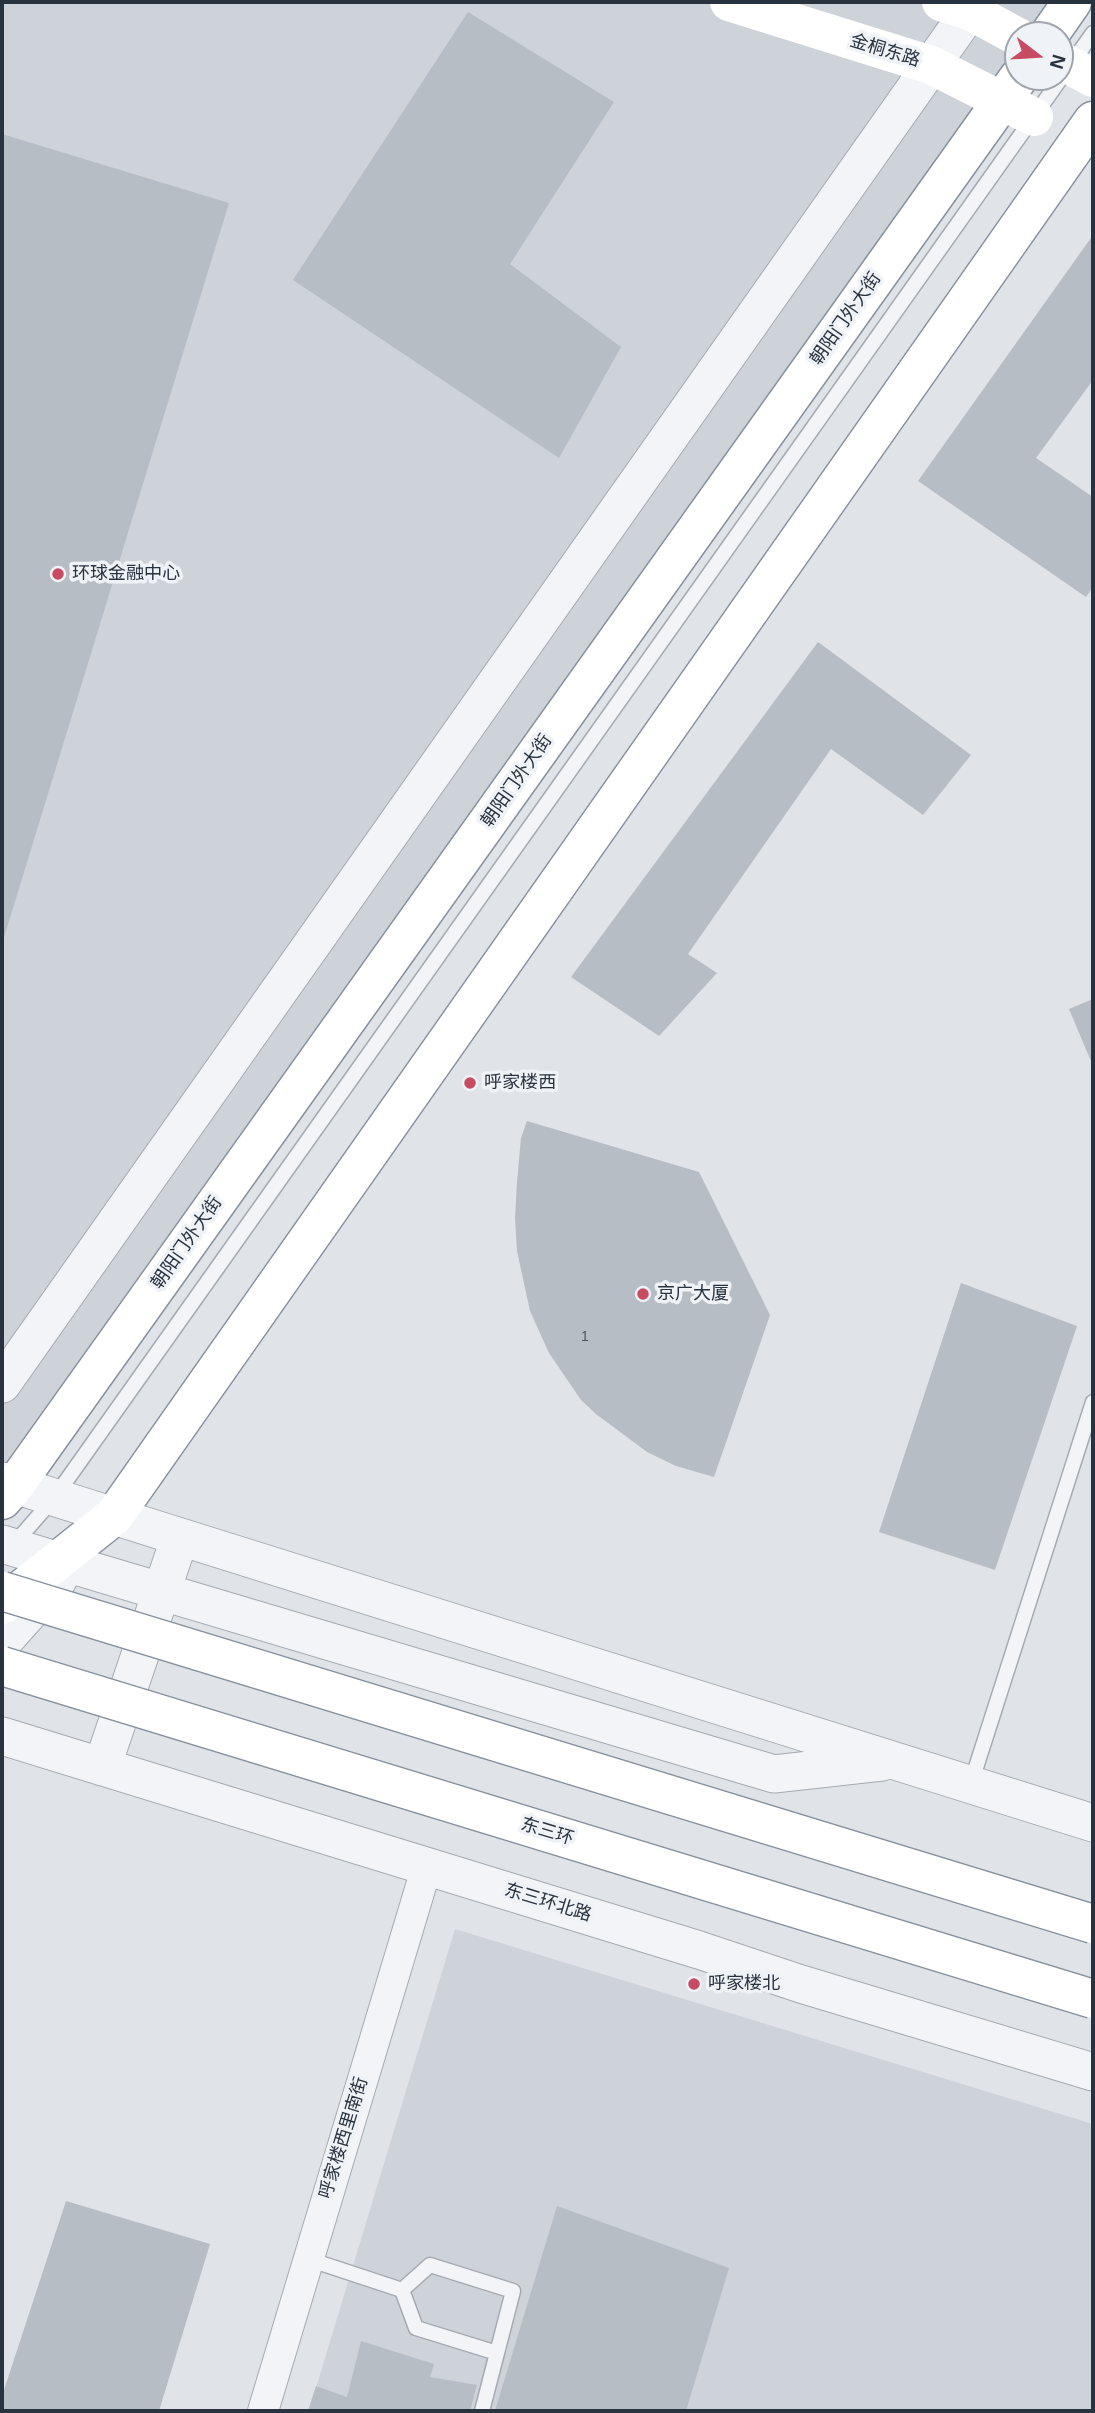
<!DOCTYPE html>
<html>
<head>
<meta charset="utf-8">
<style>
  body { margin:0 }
  #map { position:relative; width:1095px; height:2413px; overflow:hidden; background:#e0e3e8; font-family:Helvetica,sans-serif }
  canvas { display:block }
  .frame { position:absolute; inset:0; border:4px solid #29323f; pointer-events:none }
  .north { position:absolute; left:1004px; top:21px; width:70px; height:70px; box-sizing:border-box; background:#eff2f6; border:2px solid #a0a5ad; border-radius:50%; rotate:107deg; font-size:19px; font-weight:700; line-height:28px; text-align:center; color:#29323f }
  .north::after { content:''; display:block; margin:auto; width:24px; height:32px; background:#c74b62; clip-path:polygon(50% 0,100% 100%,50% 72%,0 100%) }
</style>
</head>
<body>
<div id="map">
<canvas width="1095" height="2413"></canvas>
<div class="frame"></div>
<div class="north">N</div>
</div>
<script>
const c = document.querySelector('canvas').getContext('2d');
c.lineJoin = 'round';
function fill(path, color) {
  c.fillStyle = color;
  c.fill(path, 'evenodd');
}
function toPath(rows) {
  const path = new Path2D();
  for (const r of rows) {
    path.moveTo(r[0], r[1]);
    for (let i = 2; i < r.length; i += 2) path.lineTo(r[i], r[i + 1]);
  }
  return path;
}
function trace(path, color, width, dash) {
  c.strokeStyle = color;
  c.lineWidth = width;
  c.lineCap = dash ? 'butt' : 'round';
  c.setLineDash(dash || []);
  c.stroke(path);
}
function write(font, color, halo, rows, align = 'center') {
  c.font = font + ' Helvetica,"Noto Sans SC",sans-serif';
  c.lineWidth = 7;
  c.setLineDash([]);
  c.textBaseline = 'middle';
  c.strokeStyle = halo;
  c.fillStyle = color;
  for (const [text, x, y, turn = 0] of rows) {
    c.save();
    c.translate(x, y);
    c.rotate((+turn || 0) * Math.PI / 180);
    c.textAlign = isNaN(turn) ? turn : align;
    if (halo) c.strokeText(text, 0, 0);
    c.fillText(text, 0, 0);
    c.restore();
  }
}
const built = toPath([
  [2,2,1075,2,1018,35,1018,77,2,1512],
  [455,1929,1093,2124,1093,2411,309,2411]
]);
const building = toPath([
  [468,12,614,102,510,264,621,347,559,458,293,280],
  [2,134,229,203,2,944],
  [1093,235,1093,380,1036,458,1093,497,1093,587,1086,597,918,481],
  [818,642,971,755,923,815,831,749,688,954,717,973,659,1036,571,977],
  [1093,999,1093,1066,1069,1009],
  [527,1121,699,1172,770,1315,714,1477,676,1466,647,1452,596,1414,581,1400,549,1353,530,1311,517,1251,515,1218,517,1182,521,1138],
  [961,1283,1077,1326,995,1570,879,1532],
  [66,2201,210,2244,159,2411,2,2411,2,2396],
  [557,2206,729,2268,686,2411,495,2411],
  [361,2341,434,2364,430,2377,477,2385,470,2411,308,2411,316,2386,347,2397]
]);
const service = toPath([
  [14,1544,54,1498,1093,33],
  [971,1783,1093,1402],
  [308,2259,402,2290,416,2328,497,2353,513,2291,430,2265,402,2290],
  [482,2411,497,2353]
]);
const minor = toPath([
  [263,2411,427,1866]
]);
const tertiary = toPath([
  [2,1384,976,2],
  [2,1481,1093,1823],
  [2,1544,774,1774,882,1762],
  [2,1643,58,1580],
  [2,1736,699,1950,801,1984,1093,2072],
  [102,1767,180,1537]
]);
const secondary = toPath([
  [729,2,931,65,1034,117],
  [941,2,970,11,1018,37],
  [1060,60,1093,78]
]);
const trunk = toPath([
  [1049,35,1072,2],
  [2,1500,15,1485,1019,77],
  [2,1605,114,1516,1093,121]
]);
const trunkBridge = toPath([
  [2,1591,1093,1924],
  [2,1666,1093,1999]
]);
const markers = [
  [58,574,7,"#c74b62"],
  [470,1083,7,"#c74b62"],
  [643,1294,7,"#c74b62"],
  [694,1984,7,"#c74b62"]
];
const numberNames = [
  ["1",585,1337]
];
const streetNames = [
  ["金桐东路",885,51,17],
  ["朝阳门外大街",846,319,-55],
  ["朝阳门外大街",517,781,-55],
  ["朝阳门外大街",187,1243,-55],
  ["东三环",547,1832,17],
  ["东三环北路",548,1903,17],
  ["呼家楼西里南街",344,2138,-73]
];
const poiNames = [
  ["环球金融中心",72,574],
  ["呼家楼西",484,1083],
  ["京广大厦",657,1294],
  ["呼家楼北",708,1984]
];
fill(built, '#ced3da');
fill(building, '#b7bdc5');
trace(service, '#a5aab2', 17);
trace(minor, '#a5aab2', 32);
trace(tertiary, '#a5aab2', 39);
trace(trunk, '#88919e', 41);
trace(service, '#f2f4f7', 14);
trace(minor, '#f2f4f7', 30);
trace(tertiary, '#f2f4f7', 37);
trace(secondary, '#fff', 38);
trace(trunk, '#fff', 38);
trace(trunkBridge, '#88919e', 41, []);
trace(trunkBridge, '#fff', 38);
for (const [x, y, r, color] of markers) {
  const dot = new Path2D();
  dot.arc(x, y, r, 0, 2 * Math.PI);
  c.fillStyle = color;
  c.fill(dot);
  trace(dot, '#eff2f6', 2.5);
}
write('14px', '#4c5560', null, numberNames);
write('18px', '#29323f', '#eff2f6', streetNames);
write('18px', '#29323f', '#eff2f6', poiNames, 'left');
</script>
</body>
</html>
